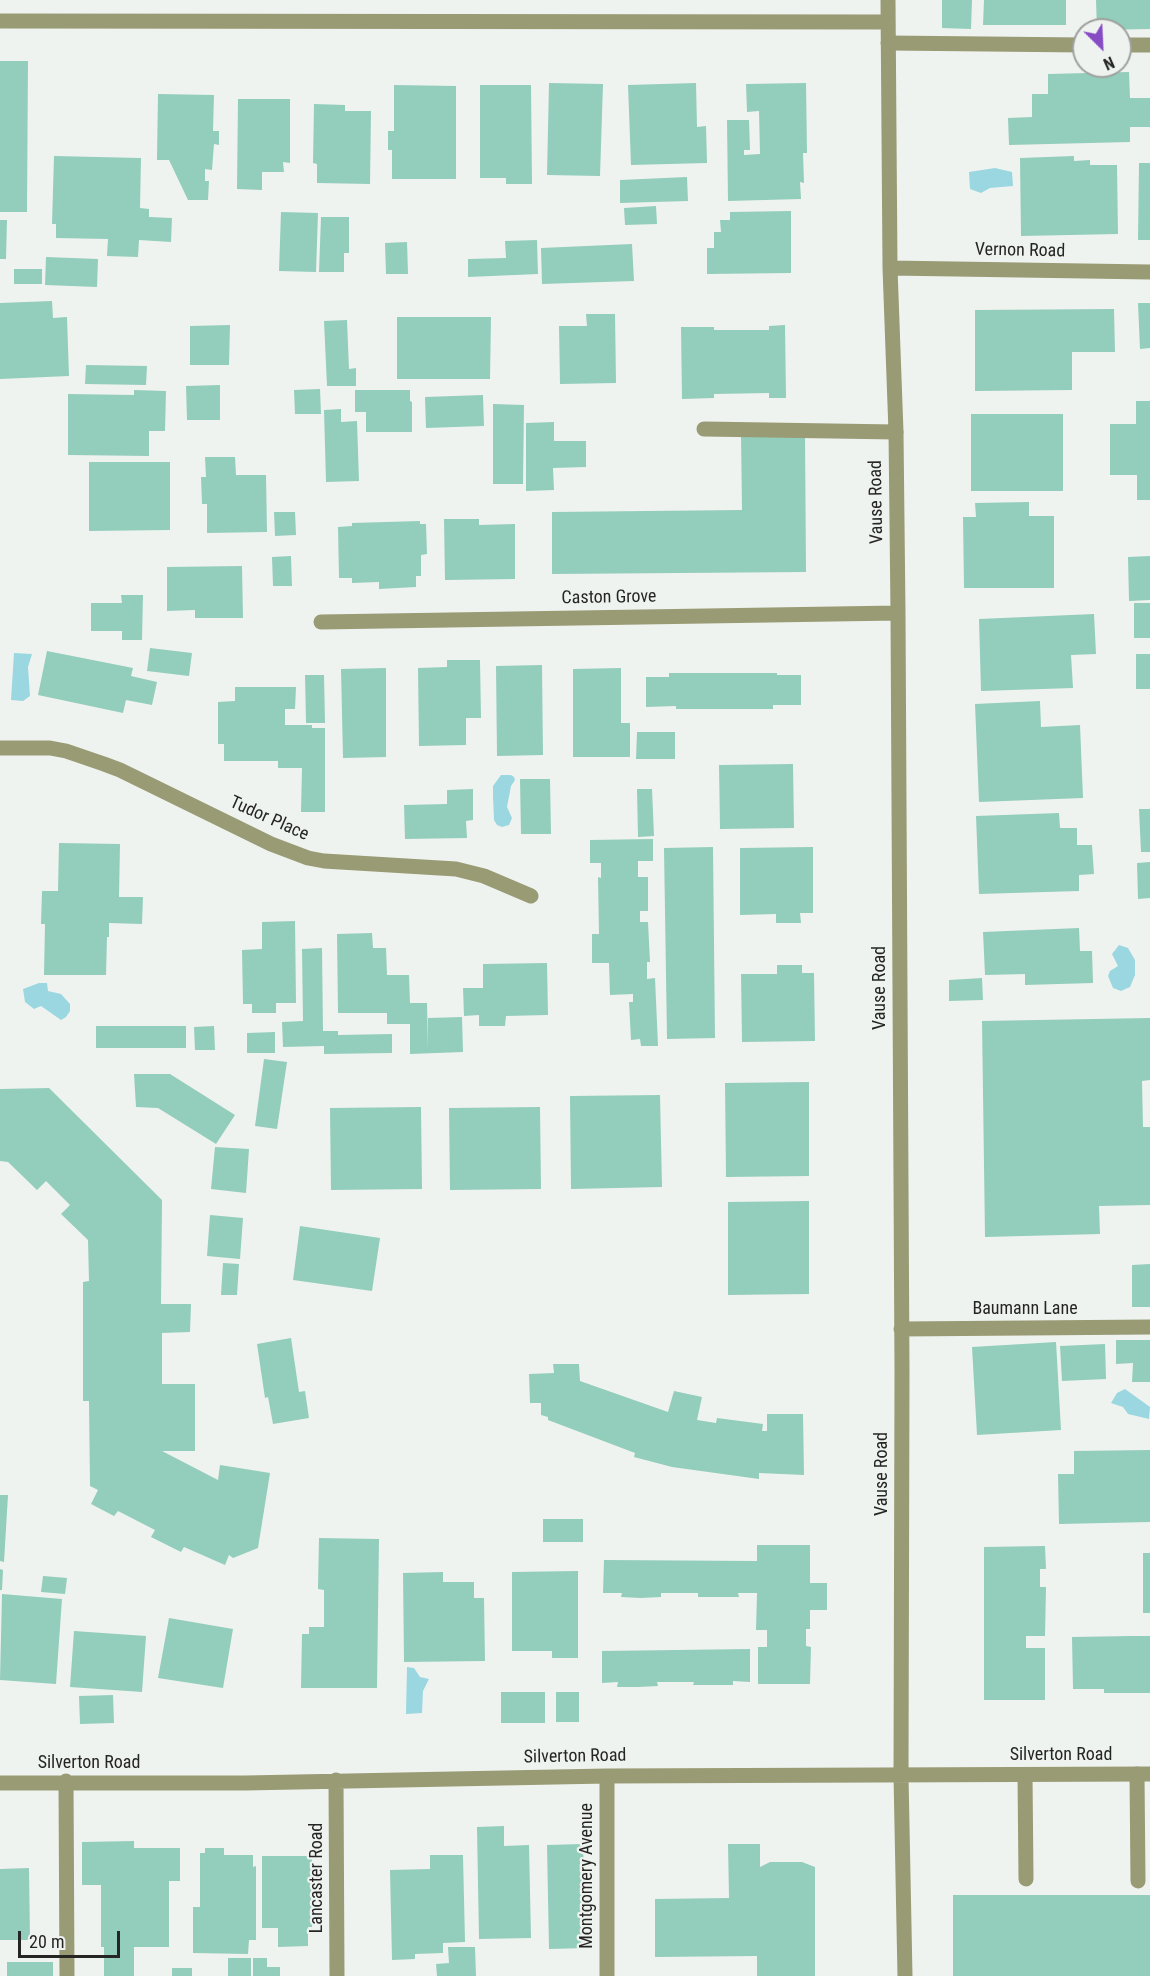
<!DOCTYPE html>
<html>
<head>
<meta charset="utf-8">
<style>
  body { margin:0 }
  #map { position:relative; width:1150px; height:1976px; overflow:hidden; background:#eff3ef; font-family:"Roboto Condensed",sans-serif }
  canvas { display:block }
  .north { position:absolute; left:1072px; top:18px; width:60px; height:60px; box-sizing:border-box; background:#eff3ef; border:2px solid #9ea19e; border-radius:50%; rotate:156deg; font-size:16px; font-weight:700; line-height:24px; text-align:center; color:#252624 }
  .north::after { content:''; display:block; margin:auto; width:21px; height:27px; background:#864cc3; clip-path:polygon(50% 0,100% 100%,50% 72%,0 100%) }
  .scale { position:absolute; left:18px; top:1931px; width:102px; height:27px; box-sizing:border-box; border:3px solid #252624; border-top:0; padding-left:8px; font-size:18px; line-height:21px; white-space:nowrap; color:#252624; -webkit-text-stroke:4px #eff3ef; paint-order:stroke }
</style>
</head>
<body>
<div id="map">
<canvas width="1150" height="1976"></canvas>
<div class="north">N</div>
<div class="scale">20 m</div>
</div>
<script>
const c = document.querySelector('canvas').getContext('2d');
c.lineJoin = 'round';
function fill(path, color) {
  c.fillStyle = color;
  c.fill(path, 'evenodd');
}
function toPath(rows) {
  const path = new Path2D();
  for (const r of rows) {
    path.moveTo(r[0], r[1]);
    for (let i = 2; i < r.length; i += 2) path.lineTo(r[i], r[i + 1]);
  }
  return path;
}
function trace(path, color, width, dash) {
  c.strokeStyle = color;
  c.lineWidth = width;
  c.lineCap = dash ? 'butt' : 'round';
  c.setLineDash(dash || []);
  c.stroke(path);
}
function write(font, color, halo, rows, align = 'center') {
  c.font = font + ' "Roboto Condensed",sans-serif';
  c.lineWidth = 4.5;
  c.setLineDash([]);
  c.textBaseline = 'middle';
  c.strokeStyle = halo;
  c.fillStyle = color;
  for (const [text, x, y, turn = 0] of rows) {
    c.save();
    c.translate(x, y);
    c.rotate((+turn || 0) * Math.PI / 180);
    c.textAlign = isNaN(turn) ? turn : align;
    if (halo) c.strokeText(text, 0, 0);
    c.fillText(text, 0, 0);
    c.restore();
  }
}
const water = toPath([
  [995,168,1012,172,1013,186,990,188,981,193,970,189,969,172],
  [14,653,32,654,28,667,30,696,23,701,11,700],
  [501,775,511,775,514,777,515,780,511,786,507,807,512,818,509,825,502,827,497,825,494,820,493,796,493,786],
  [1119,945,1128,948,1135,960,1135,975,1130,987,1121,991,1113,988,1108,976,1110,971,1118,966,1112,954],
  [39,983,47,983,48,991,61,994,70,1004,70,1011,66,1017,61,1020,41,1006,34,1009,25,1002,23,989],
  [1125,1389,1150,1407,1149,1419,1128,1414,1123,1407,1111,1403,1117,1393],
  [407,1667,414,1668,420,1677,429,1679,423,1691,422,1713,406,1714]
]);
const building = toPath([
  [942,0,972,0,971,29,942,28],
  [984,0,1066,0,1066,25,983,25],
  [1096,0,1150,0,1150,29,1097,30],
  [0,61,28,61,27,212,0,212],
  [1129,72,1130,98,1150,98,1150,127,1130,127,1130,142,1009,145,1008,118,1032,117,1032,94,1048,94,1048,74],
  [549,83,603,84,600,176,547,175],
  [696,83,697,127,706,126,707,163,631,165,628,85],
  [806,83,807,153,803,153,804,183,800,182,801,199,728,201,727,120,749,120,750,150,744,150,744,155,760,154,759,111,747,112,746,84],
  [394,85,456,86,456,179,392,179,392,150,388,150,388,131,394,131],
  [480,85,531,85,532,184,506,184,506,178,480,178],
  [158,94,214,95,213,131,219,131,219,145,214,144,212,170,205,169,205,181,209,181,208,200,188,200,169,160,157,160],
  [238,99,290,99,290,163,283,162,284,172,262,172,262,190,237,189],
  [314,104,345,105,345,111,371,111,370,184,317,183,317,164,313,163],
  [54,156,141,158,140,208,149,209,149,217,172,218,171,242,139,240,138,257,107,256,108,239,56,238,56,224,52,224],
  [1074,156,1074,161,1090,160,1090,165,1117,165,1118,234,1021,236,1020,158],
  [1139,163,1150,163,1150,240,1138,240],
  [687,177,688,201,620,203,620,180],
  [656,206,657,224,625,225,624,208],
  [791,211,791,273,707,274,707,248,714,248,714,232,721,232,720,220,730,220,730,212],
  [281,212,318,213,316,272,279,271],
  [321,217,349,217,349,253,344,253,344,272,319,272],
  [0,220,7,220,6,259,0,259],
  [537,240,538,274,468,277,468,259,506,258,505,241],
  [407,242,408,274,386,274,385,243],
  [632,244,634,281,542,284,541,248],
  [46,257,98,259,97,287,45,285],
  [14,269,42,269,42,284,14,284],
  [52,301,53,318,67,317,69,376,0,379,0,303],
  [1138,303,1150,303,1150,348,1140,349],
  [1114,309,1115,352,1072,352,1072,390,975,391,975,310],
  [586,314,615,314,616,383,560,384,559,326,587,326],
  [397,317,491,317,490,379,397,379],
  [347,320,349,369,356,368,356,386,327,386,324,321],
  [230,325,229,365,190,365,190,326],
  [785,325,786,398,769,398,769,393,714,394,714,398,682,399,681,327,714,327,714,330,769,330,769,326],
  [86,365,147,366,146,385,85,384],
  [220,385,220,420,187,420,186,386],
  [320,389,321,414,295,414,294,390],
  [134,390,166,391,165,431,149,431,149,456,68,455,68,394,134,395],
  [355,390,410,390,410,401,412,402,412,432,366,432,366,412,355,412],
  [483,395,484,426,426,428,425,397],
  [1136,401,1150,401,1150,500,1137,500,1137,475,1110,475,1110,424,1136,424],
  [493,404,524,405,523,484,493,484],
  [341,409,341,422,357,421,359,481,326,482,324,410],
  [971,414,1063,414,1063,491,971,491],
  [554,422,554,441,586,441,586,467,553,468,554,490,526,491,526,423],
  [805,434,806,572,552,574,552,512,742,510,741,435],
  [205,457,235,457,236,475,266,475,267,532,207,533,207,504,202,504,201,477,206,477],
  [89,462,170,462,170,530,89,531],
  [1029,502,1029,516,1054,516,1054,588,964,588,963,517,976,517,975,503],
  [274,512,295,512,296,535,275,536],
  [444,519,479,519,479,525,515,524,515,579,445,580],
  [420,521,420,524,426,524,427,554,421,555,421,576,416,576,416,587,379,589,379,582,352,583,352,578,339,578,338,527,352,526,352,523],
  [291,556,292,586,273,586,272,557],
  [1150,556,1150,600,1129,601,1128,557],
  [242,566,243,618,195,618,195,610,167,611,167,567],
  [121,595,143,595,142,640,122,640,122,631,91,631,91,603,122,603],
  [1134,603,1150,603,1150,638,1134,638],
  [1094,614,1096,654,1071,655,1073,688,981,691,979,619],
  [150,648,192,653,189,676,147,671],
  [47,651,133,668,131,676,157,682,152,705,126,700,123,713,38,695],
  [1136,654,1150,654,1150,689,1136,689],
  [447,660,480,660,481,718,466,718,466,745,419,746,418,668,447,667],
  [542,665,543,755,497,756,496,666],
  [386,668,386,757,343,758,341,669],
  [621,668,621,723,630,723,630,757,573,757,573,669],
  [669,673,777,673,777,675,801,675,801,705,773,705,773,709,676,709,676,706,646,707,646,677,669,677],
  [305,675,324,675,325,723,306,723],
  [235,687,296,687,295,709,285,709,285,725,312,725,312,728,325,728,325,812,301,812,302,768,278,768,278,761,224,761,224,744,218,744,218,702,235,701],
  [1040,701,1041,727,1080,725,1083,798,979,802,975,704],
  [637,732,675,732,675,759,636,759],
  [793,764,794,828,720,829,719,765],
  [520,779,550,779,551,834,521,834],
  [473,789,473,820,466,821,467,838,405,839,404,805,447,804,447,790],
  [637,789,652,789,654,836,638,837],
  [1139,809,1150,809,1150,852,1141,852],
  [1059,813,1060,828,1077,828,1077,845,1092,845,1094,874,1079,875,1079,891,979,894,976,816],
  [653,839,653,861,638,861,638,877,648,877,648,911,640,911,640,922,648,922,650,962,647,962,647,979,655,978,658,1046,641,1046,640,1039,631,1040,629,1002,633,1002,633,994,610,995,609,963,592,963,592,934,599,934,598,877,601,878,601,863,590,863,590,840],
  [59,843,120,844,119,897,143,897,142,924,109,923,109,937,107,937,106,975,44,975,45,924,41,924,42,891,58,891],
  [713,847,715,1038,667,1039,664,848],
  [813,847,813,913,800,913,801,923,776,923,776,914,740,915,740,848],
  [1150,862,1150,898,1138,899,1137,863],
  [295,921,296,1003,276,1003,276,1013,252,1013,252,1004,243,1004,242,950,262,949,262,922],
  [1079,928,1080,951,1092,951,1093,983,1025,985,1025,974,985,975,983,932],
  [372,933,373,948,386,948,387,975,409,975,410,1003,427,1003,428,1049,428,1018,462,1017,463,1052,410,1054,410,1024,387,1024,387,1013,338,1013,337,934],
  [322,948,323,1031,338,1031,338,1035,392,1034,392,1053,324,1054,324,1046,283,1047,282,1022,303,1021,302,949],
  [547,963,548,1015,506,1016,505,1026,479,1026,479,1015,464,1016,463,988,483,988,483,964],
  [777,965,802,965,802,973,814,973,815,1041,742,1042,741,974,777,974],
  [982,978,983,1000,949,1001,949,980],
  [1150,1018,1150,1080,1142,1081,1143,1127,1150,1127,1150,1205,1099,1206,1100,1234,985,1237,982,1021],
  [96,1026,186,1026,186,1048,96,1048],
  [214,1026,215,1050,195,1050,194,1027],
  [275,1032,275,1053,247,1053,247,1033],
  [264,1059,287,1062,277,1129,255,1126],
  [134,1074,170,1074,235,1115,216,1144,158,1108,136,1107],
  [809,1082,809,1176,726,1177,725,1083],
  [49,1088,162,1200,161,1304,191,1304,190,1332,162,1333,162,1384,195,1384,195,1451,162,1451,218,1480,220,1465,270,1473,258,1548,233,1558,229,1555,225,1565,184,1547,181,1552,151,1537,155,1530,118,1511,114,1516,91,1504,98,1490,90,1486,89,1401,83,1401,83,1282,89,1281,88,1240,61,1214,70,1205,46,1181,37,1190,8,1162,0,1161,0,1089],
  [660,1095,662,1187,571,1189,570,1096],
  [421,1107,422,1189,331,1190,330,1108],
  [540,1107,541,1189,450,1190,449,1108],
  [215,1147,249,1149,246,1193,211,1189],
  [809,1201,809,1294,728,1295,728,1202],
  [210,1215,243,1218,240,1259,207,1256],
  [300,1226,380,1238,372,1291,293,1280],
  [223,1263,239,1264,237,1295,221,1295],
  [1150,1264,1150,1307,1132,1307,1132,1265],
  [291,1338,299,1392,305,1391,309,1418,273,1424,268,1397,265,1398,257,1344],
  [1116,1340,1150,1340,1150,1382,1132,1382,1133,1363,1116,1364],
  [1056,1342,1061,1430,977,1435,972,1347],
  [1105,1344,1106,1379,1062,1381,1060,1346],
  [553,1364,579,1364,580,1381,668,1412,674,1391,702,1397,697,1420,716,1423,717,1418,763,1424,762,1431,767,1431,767,1414,803,1414,804,1475,759,1473,759,1479,672,1467,634,1457,635,1453,548,1420,548,1417,541,1415,541,1403,530,1403,529,1374,554,1373],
  [1150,1450,1150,1522,1059,1524,1058,1474,1074,1474,1074,1451],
  [0,1495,8,1495,4,1562,0,1561],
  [543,1519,583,1519,583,1542,543,1542],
  [319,1538,379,1539,377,1688,301,1688,302,1634,309,1634,309,1627,324,1627,324,1590,318,1589],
  [757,1545,810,1545,810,1583,827,1583,827,1610,810,1610,810,1629,806,1629,806,1646,811,1647,810,1684,758,1684,758,1647,767,1647,767,1630,756,1630,757,1593,738,1593,739,1597,698,1597,698,1593,661,1593,661,1597,641,1598,621,1597,622,1593,603,1593,604,1560,757,1561],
  [1045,1546,1046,1569,1040,1569,1040,1587,1046,1587,1045,1636,1026,1636,1026,1648,1045,1648,1045,1700,984,1700,984,1547],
  [1143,1553,1150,1553,1150,1613,1143,1613],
  [0,1569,3,1570,2,1590,0,1590],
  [578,1571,578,1658,552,1658,552,1651,512,1651,512,1572],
  [443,1572,443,1582,474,1582,474,1598,484,1598,485,1661,404,1662,403,1573],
  [43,1576,67,1578,65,1594,41,1592],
  [2,1594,62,1599,56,1684,0,1680],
  [169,1618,233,1629,223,1688,158,1678],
  [74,1631,146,1636,142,1692,70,1687],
  [1132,1636,1150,1636,1150,1693,1104,1693,1104,1689,1073,1689,1072,1637],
  [750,1649,750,1682,733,1681,733,1685,693,1685,694,1682,657,1682,658,1686,638,1687,617,1687,618,1682,602,1683,602,1651],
  [501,1692,545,1692,545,1723,501,1723],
  [556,1692,579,1692,579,1722,556,1722],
  [113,1695,114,1723,80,1724,79,1696],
  [504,1826,504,1846,529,1845,531,1938,479,1939,477,1827],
  [134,1841,134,1848,180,1848,180,1881,169,1881,169,1947,134,1947,134,1976,104,1976,104,1947,101,1947,101,1885,82,1885,82,1842],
  [583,1844,586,1948,549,1949,547,1845],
  [728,1844,760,1844,760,1867,770,1862,802,1862,815,1867,815,1976,757,1976,757,1956,655,1957,655,1899,729,1898],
  [205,1848,224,1848,224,1855,253,1855,253,1867,256,1866,256,1940,249,1940,248,1954,193,1953,193,1907,200,1907,200,1853,205,1853],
  [430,1855,463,1855,465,1942,443,1943,443,1953,415,1954,415,1959,392,1960,390,1870,430,1869],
  [262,1856,312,1856,312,1927,308,1927,308,1946,278,1947,278,1928,262,1928],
  [29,1868,30,1940,0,1940,0,1869],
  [953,1895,1150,1895,1150,1976,953,1976],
  [448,1947,475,1947,476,1976,437,1976,436,1964,449,1963],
  [228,1958,251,1958,251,1976,228,1976],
  [253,1958,267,1958,267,1967,280,1967,280,1976,253,1976],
  [7,1962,53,1962,53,1976,7,1976],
  [172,1968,192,1968,192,1976,172,1976]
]);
const lane = toPath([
  [888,43,1084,45],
  [1120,45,1150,45],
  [704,429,896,432],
  [1137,1774,1138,1881],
  [1025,1775,1026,1879]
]);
const street = toPath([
  [888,0,890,268,896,432,898,613,902,1371,901,1776,905,1976],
  [0,21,888,22],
  [890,268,1150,272],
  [321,622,898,613],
  [0,748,50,748,66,751,104,764,120,770,271,844,308,858,324,861,456,869,484,876,531,896],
  [901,1329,1150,1327],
  [336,1780,337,1976],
  [66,1781,67,1976],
  [0,1783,245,1783,607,1776,1150,1774],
  [607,1976,607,1776]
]);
const streetNames = [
  ["Vernon Road",1020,251,1],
  ["Vause Road",877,502,-91],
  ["Caston Grove",609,598,-1],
  ["Tudor Place",269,819,24],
  ["Vause Road",880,988,-90],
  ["Baumann Lane",1025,1309],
  ["Vause Road",882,1474,-90],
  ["Silverton Road",1061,1755],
  ["Silverton Road",575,1757,-1],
  ["Silverton Road",89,1763],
  ["Montgomery Avenue",587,1876,-90],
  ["Lancaster Road",317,1878,-90]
];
fill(water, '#9ad7e0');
fill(building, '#93cdbc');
trace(lane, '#999b74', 15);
trace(street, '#999b74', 15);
write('18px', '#252624', '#eff3ef', streetNames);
</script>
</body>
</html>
